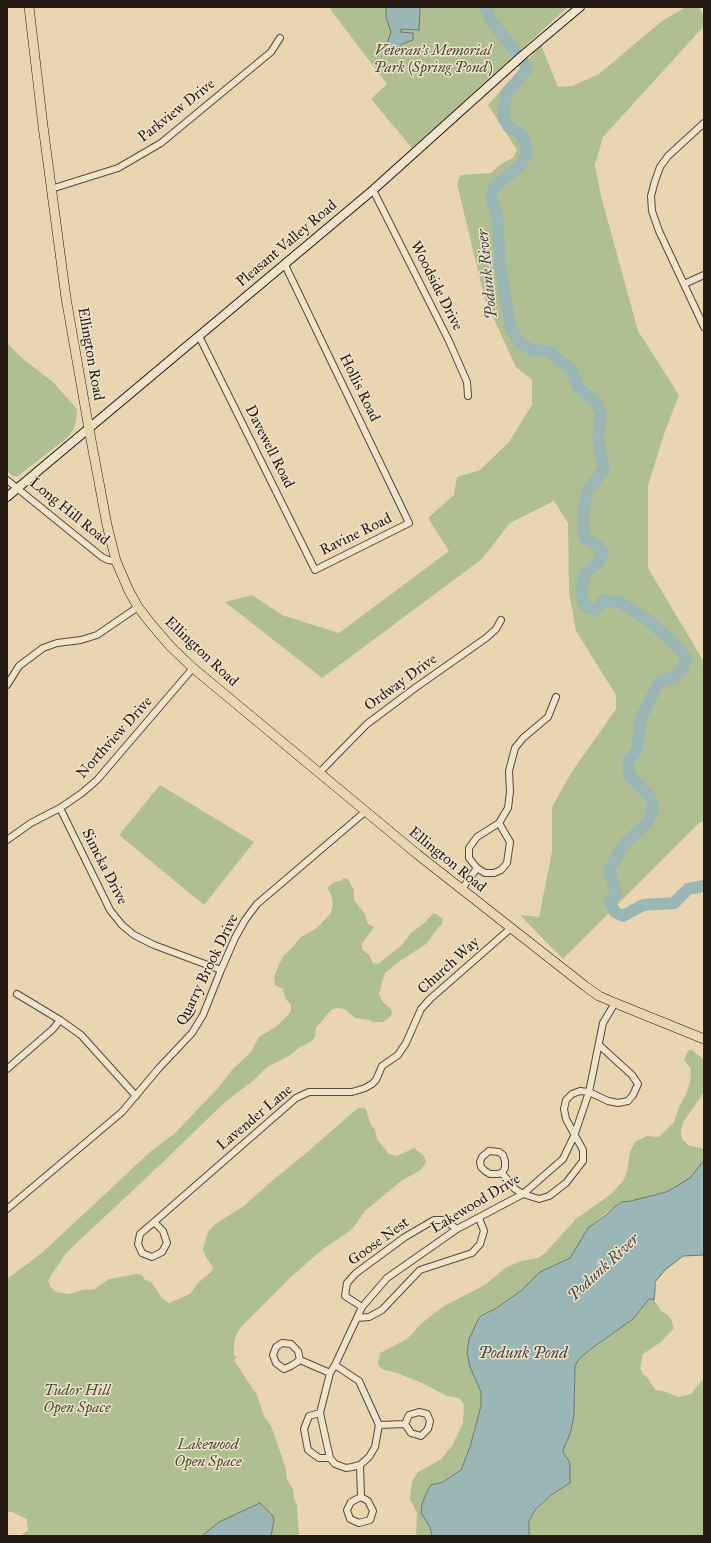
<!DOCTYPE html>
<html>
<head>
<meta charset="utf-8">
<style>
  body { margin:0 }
  #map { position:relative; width:711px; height:1543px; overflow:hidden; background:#e9d6b0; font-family:"IM FELL Great Primer",serif }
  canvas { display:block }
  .frame { position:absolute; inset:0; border:8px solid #241a13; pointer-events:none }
</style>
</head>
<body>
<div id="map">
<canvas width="711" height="1543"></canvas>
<div class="frame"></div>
</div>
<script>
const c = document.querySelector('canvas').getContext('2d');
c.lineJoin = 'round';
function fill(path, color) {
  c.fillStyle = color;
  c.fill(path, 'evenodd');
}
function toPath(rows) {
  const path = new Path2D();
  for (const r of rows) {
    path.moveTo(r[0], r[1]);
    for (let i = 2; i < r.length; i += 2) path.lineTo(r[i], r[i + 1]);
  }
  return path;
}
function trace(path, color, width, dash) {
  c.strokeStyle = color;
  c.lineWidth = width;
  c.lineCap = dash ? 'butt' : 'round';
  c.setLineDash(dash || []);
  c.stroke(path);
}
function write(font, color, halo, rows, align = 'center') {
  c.font = font + ' "IM FELL Great Primer",serif';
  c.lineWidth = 3;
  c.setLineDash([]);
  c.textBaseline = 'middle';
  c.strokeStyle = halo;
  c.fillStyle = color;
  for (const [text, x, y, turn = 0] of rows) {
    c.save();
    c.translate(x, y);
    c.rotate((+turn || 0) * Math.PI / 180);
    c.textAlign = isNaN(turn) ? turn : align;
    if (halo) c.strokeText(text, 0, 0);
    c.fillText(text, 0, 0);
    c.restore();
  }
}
const green = toPath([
  [333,7,568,7,412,148,371,99,387,84,330,9],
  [686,7,699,7,704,16,704,26,603,137,595,165,601,196,638,331,679,395,663,437,648,486,648,568,704,662,704,821,699,823,563,959,520,915,539,917,552,852,552,807,571,773,616,709,616,695,576,631,569,592,568,523,554,501,510,523,482,559,322,678,225,602,252,595,282,615,339,633,449,551,428,518,454,495,457,477,480,470,509,442,532,405,532,380,516,367,485,300,457,184,461,175,491,173,501,164,513,158,517,150,488,105,541,45,558,87,572,86,599,74,662,21],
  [7,343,23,359,53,382,77,409,76,422,73,430,67,438,18,476,13,476,7,471],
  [160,785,254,842,204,905,119,835],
  [344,878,348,879,354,890,354,900,365,914,368,924,374,927,362,944,362,949,369,955,373,963,378,964,401,946,411,933,423,924,433,914,437,914,443,920,442,924,437,929,426,944,400,961,385,973,382,982,379,994,383,1002,390,1008,392,1012,391,1016,383,1022,373,1022,369,1020,355,1018,345,1009,336,1008,331,1010,316,1028,315,1037,312,1041,300,1047,289,1056,267,1067,254,1080,225,1102,161,1164,66,1253,50,1277,48,1281,50,1286,56,1292,69,1294,82,1290,95,1289,109,1279,137,1274,142,1275,144,1279,152,1283,162,1298,169,1303,190,1294,198,1283,211,1272,213,1268,206,1257,203,1249,208,1232,214,1225,244,1206,267,1185,305,1154,358,1108,362,1108,366,1109,370,1123,375,1130,377,1139,389,1154,397,1156,414,1148,424,1156,426,1161,424,1166,419,1171,401,1181,365,1211,354,1227,347,1233,323,1249,292,1276,241,1327,236,1335,234,1344,234,1355,237,1357,235,1359,235,1362,257,1395,264,1416,271,1426,282,1457,286,1470,287,1480,293,1489,294,1498,297,1505,299,1536,271,1536,270,1514,265,1510,207,1536,20,1536,28,1530,27,1519,12,1512,7,1512,7,1279,43,1252,150,1152,175,1133,218,1088,232,1070,251,1052,259,1037,277,1026,289,1014,291,1010,291,1005,285,998,283,989,275,985,274,976,283,956,290,950,301,937,317,928,331,913,333,904,331,894,327,888,334,882,341,881],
  [692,1050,704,1060,704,1092,684,1121,681,1130,682,1139,688,1145,704,1149,703,1163,691,1177,678,1186,666,1192,631,1201,618,1203,588,1228,570,1258,540,1272,522,1290,495,1309,482,1314,479,1318,470,1367,481,1392,482,1401,470,1447,464,1465,457,1474,443,1482,431,1485,427,1491,422,1504,421,1513,430,1527,432,1536,416,1536,417,1513,410,1499,412,1481,418,1472,440,1460,452,1446,463,1423,464,1405,459,1398,447,1396,422,1383,397,1373,382,1369,378,1364,380,1353,407,1339,422,1323,432,1315,444,1306,485,1285,505,1268,521,1261,538,1258,545,1253,576,1219,611,1194,623,1181,627,1172,630,1152,635,1142,647,1136,656,1137,660,1136,674,1122,679,1107,686,1095,690,1082,691,1069,684,1060,688,1051],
  [649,1299,654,1300,661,1311,668,1315,671,1319,674,1328,661,1342,643,1354,640,1368,643,1374,647,1377,654,1388,657,1390,666,1392,678,1397,691,1394,704,1378,704,1536,529,1536,529,1521,535,1510,551,1495,570,1483,570,1465,569,1461,564,1454,563,1450,570,1434,574,1416,575,1366,579,1359,592,1348,633,1319]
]);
const water = toPath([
  [386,7,420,7,419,30,401,29,401,32,413,33,413,40,402,44,396,50,387,44,391,32,386,17,386,7],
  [704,1160,704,1255,683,1256,665,1270,655,1282,655,1290,654,1300,649,1299,633,1319,592,1348,579,1359,575,1366,574,1416,570,1434,563,1450,564,1454,569,1461,570,1465,570,1483,551,1495,535,1510,529,1521,529,1536,432,1536,430,1527,421,1513,422,1504,427,1491,431,1485,443,1482,461,1470,470,1447,481,1406,481,1392,470,1367,467,1353,469,1339,479,1318,482,1315,495,1309,522,1290,540,1272,570,1258,588,1228,606,1215,615,1206,622,1202,631,1201,666,1192,677,1186,691,1177,704,1160],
  [260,1503,273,1516,274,1520,271,1536,202,1536,219,1522,260,1503]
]);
const river = toPath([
  [485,7,492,22,519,56,527,68,521,77,507,92,503,117,508,126,520,133,525,141,527,153,521,165,495,186,491,195,498,221,500,266,511,329,521,344,532,350,548,351,571,369,578,387,596,403,601,414,598,439,604,468,588,491,583,510,583,530,585,538,598,546,603,553,598,563,585,573,581,588,583,599,587,607,595,610,604,600,621,603,648,620,680,649,686,659,683,668,676,676,659,682,640,720,637,750,628,761,629,775,649,796,654,807,647,823,624,844,609,870,616,893,610,902,615,912,623,916,643,905,674,903,688,889,704,886]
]);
const minor = toPath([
  [704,123,668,156,660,167,655,181,651,196,652,211,659,231,704,327],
  [51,189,118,168,161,143,271,52,280,38],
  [373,190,449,341,467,382,468,396],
  [684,284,704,275],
  [199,336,315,570,409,523,285,265],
  [7,480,102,557,108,560,116,561],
  [7,685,19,666,43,648,57,643,81,640,97,635,138,607],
  [319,773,367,724,415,688,486,638,496,629,501,620],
  [60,808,110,910,122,925,134,935,154,945,221,970],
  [499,823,510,842,507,863,501,870,494,873,485,873,477,868,469,858,469,848,477,837,499,823,508,808,510,792,509,771,515,748,523,738,548,717,556,697],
  [7,840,31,823,60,808,82,793,97,780,193,668],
  [462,889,477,868],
  [17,994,60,1020,81,1035,136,1096],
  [7,1069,53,1029,60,1020],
  [489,1151,499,1152,503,1155,505,1161,505,1168,502,1173,497,1174,490,1174,485,1171,481,1167,480,1162,482,1157,489,1151],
  [502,1173,515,1189,523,1194,539,1199,549,1196,566,1183,583,1161,583,1150,566,1119,564,1109,566,1100,572,1094,580,1091,589,1092,608,1101,618,1103,628,1101,633,1095,638,1084,632,1075,599,1045],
  [7,1209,122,1112,159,1068,192,1033,203,1015,221,970,235,938,245,920,257,904,366,811],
  [154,1222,163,1231,167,1243,162,1252,152,1257,142,1253,138,1244,140,1234,154,1222,296,1098,309,1092,352,1092,365,1088,372,1084,376,1080,382,1066,398,1055,406,1043,421,1009,430,999,511,928],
  [362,1307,345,1296,347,1283,356,1273,405,1237,434,1220,444,1220,457,1229],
  [357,1318,369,1317,382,1310,420,1270,472,1253,480,1244,484,1231,479,1218],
  [300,1360,291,1366,284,1369,276,1363,273,1355,276,1347,282,1343,291,1344,298,1351,300,1360,330,1373],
  [335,1365,359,1381,379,1425,375,1447,369,1457,360,1465,352,1467,346,1468,335,1464,330,1458,320,1413,330,1373,335,1365,362,1307,387,1278,457,1229,523,1194,563,1159,574,1136,589,1092,603,1023,615,1003],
  [320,1413,309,1416,304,1429,308,1450,319,1458,330,1458],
  [379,1425,405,1424,411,1433,421,1436,428,1429,430,1421,427,1414,419,1412,409,1415,405,1424],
  [360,1465,361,1497,351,1502,347,1510,350,1519,359,1523,370,1520,373,1511,368,1501,361,1497]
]);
const secondary = toPath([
  [7,497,373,190,523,55,580,7]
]);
const primary = toPath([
  [29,7,43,126,66,298,89,429,107,525,116,561,129,591,138,607,152,625,171,647,193,668,417,854,585,986,599,996,615,1003,704,1039]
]);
const parkNames = [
  ["Veteran's Memorial",433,51],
  ["Park (Spring Pond)",433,68],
  ["Tudor Hill",77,1391],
  ["Open Space",77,1408],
  ["Lakewood",208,1445],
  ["Open Space",208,1462]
];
const streetNames = [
  ["Parkview Drive",177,111,-38],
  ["Pleasant Valley Road",287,244,-40],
  ["Woodside Drive",436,286,63],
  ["Ellington Road",90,354,80],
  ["Hollis Road",359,388,64],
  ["Davewell Road",269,447,63],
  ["Long Hill Road",69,512,39],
  ["Ravine Road",356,535,-26],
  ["Ellington Road",201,652,43],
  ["Ordway Drive",401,683,-36],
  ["Northview Drive",115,738,-48],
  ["Ellington Road",447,860,39],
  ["Simcka Drive",104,867,63],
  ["Church Way",449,966,-42],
  ["Quarry Brook Drive",208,970,-64],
  ["Lavender Lane",255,1118,-40],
  ["Lakewood Drive",476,1204,-31],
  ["Goose Nest",379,1242,-36]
];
const waterNames = [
  ["Podunk River",488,274,-96],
  ["Podunk River",604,1268,-43],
  ["Podunk Pond",523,1354]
];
fill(green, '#b0bf91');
fill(water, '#9ab7b5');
trace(water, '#6b7874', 1);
trace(river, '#9ab7b5', 12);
trace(minor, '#55493a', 8);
trace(secondary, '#241a13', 10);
trace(primary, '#241a13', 10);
trace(minor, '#f1e4cc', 6);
trace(secondary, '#f1e4cc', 8);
trace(primary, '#e9d6b0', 9);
write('italic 15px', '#4e4c39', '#f1e4cc', parkNames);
write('15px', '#241a13', '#f1e4cc', streetNames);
write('italic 16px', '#474944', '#f1e4cc', waterNames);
</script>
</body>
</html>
